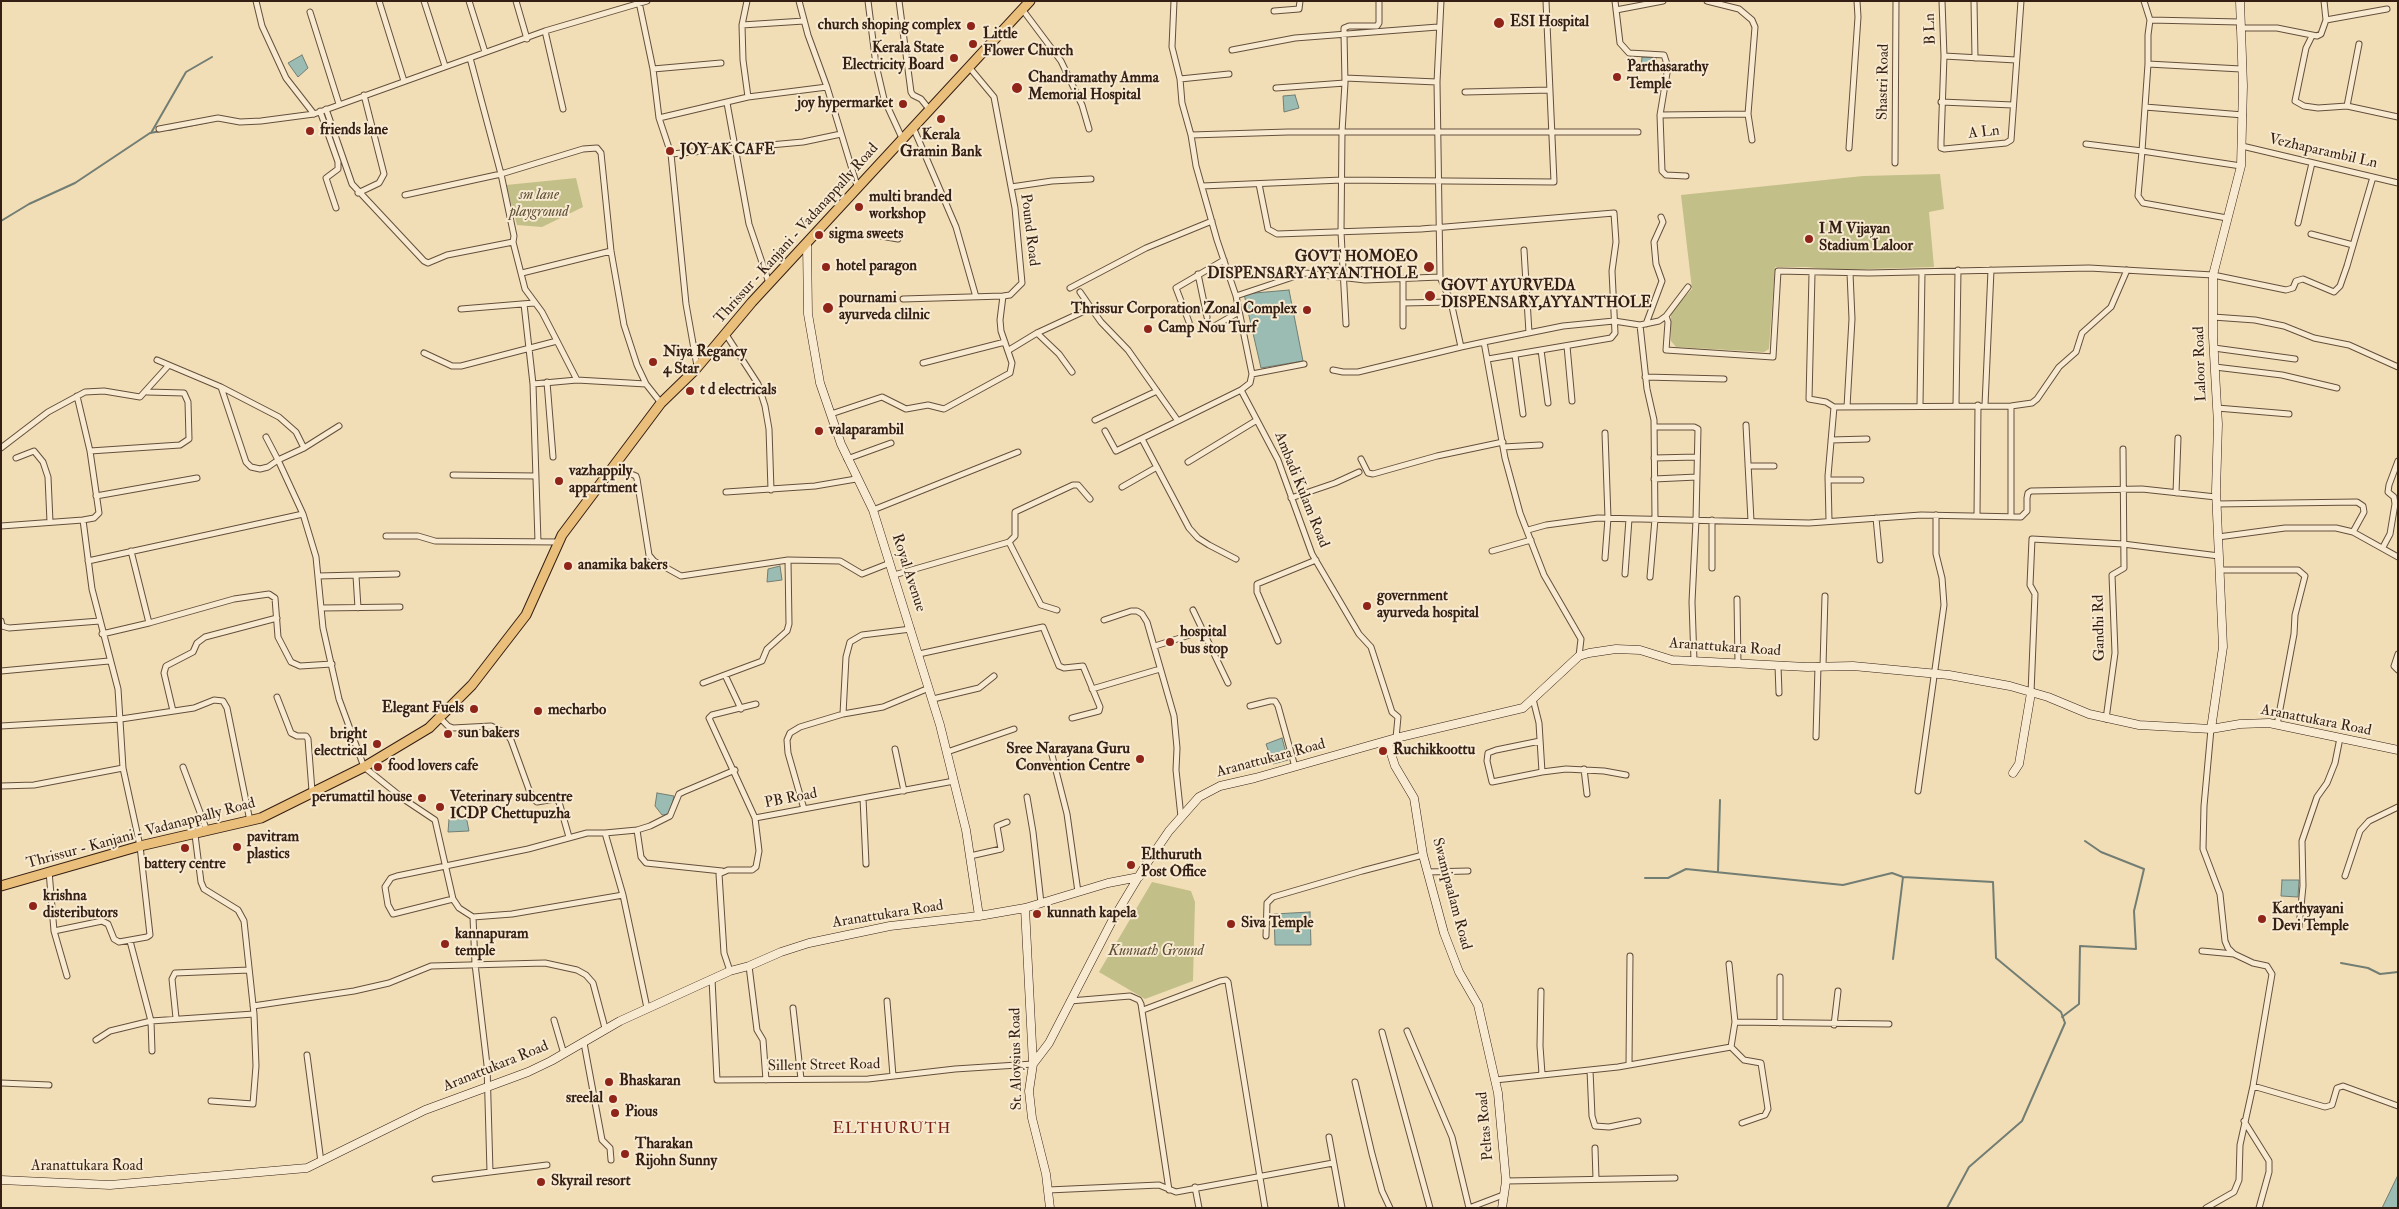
<!DOCTYPE html>
<html>
<head>
<meta charset="utf-8">
<style>
  body { margin:0 }
  #map { position:relative; width:2399px; height:1209px; overflow:hidden; background:#f2deb6; font-family:"IM FELL Double Pica",serif }
  canvas { display:block }
  .frame { position:absolute; inset:0; border:2px solid #351f14; pointer-events:none }
</style>
</head>
<body>
<div id="map">
<canvas width="2399" height="1209"></canvas>
<div class="frame"></div>
</div>
<script>
const c = document.querySelector('canvas').getContext('2d');
c.lineJoin = 'round';
function fill(path, color) {
  c.fillStyle = color;
  c.fill(path, 'evenodd');
}
function toPath(rows) {
  const path = new Path2D();
  for (const r of rows) {
    path.moveTo(r[0], r[1]);
    for (let i = 2; i < r.length; i += 2) path.lineTo(r[i], r[i + 1]);
  }
  return path;
}
function trace(path, color, width, dash) {
  c.strokeStyle = color;
  c.lineWidth = width;
  c.lineCap = dash ? 'butt' : 'round';
  c.setLineDash(dash || []);
  c.stroke(path);
}
function write(font, color, halo, rows, align = 'center') {
  c.font = font + ' "IM FELL Double Pica",serif';
  c.lineWidth = 4;
  c.setLineDash([]);
  c.textBaseline = 'middle';
  c.strokeStyle = halo;
  c.fillStyle = color;
  for (const [text, x, y, turn = 0] of rows) {
    c.save();
    c.translate(x, y);
    c.rotate((+turn || 0) * Math.PI / 180);
    c.textAlign = isNaN(turn) ? turn : align;
    if (halo) c.strokeText(text, 0, 0);
    c.fillText(text, 0, 0);
    c.restore();
  }
}
const green = toPath([
  [1940,174,1944,209,1929,212,1934,267,1837,270,1806,267,1775,267,1769,349,1764,352,1676,347,1671,341,1671,312,1692,289,1681,195,1863,176],
  [576,178,583,207,542,227,517,225,506,185],
  [1152,882,1191,891,1195,902,1193,981,1145,999,1099,972]
]);
const water = toPath([
  [302,55,308,68,298,77,288,63,302,55],
  [1642,57,1656,58,1657,71,1641,68,1642,57],
  [1295,95,1299,108,1284,112,1283,96,1295,95],
  [1289,290,1303,361,1261,368,1244,294,1289,290],
  [780,566,782,580,767,582,768,569,780,566],
  [1282,738,1288,760,1273,764,1266,744,1282,738],
  [657,793,674,796,670,814,662,815,655,806,657,793],
  [466,816,469,831,448,832,449,819,466,816],
  [2282,880,2299,880,2298,897,2281,896,2282,880],
  [1310,912,1311,945,1275,945,1274,914,1310,912],
  [2398,1175,2398,1208,2382,1208,2398,1175]
]);
const stream = toPath([
  [169,130,208,122],
  [151,133,186,72,212,57],
  [1,221,29,204,75,183,150,133,161,131],
  [1718,872,1720,800],
  [1645,878,1668,878,1686,869,1843,885,1892,873,1903,877,1993,882,1996,958,2061,1012,2065,1023,2022,1121,1969,1167,1947,1208],
  [1893,959,1903,877],
  [2341,963,2368,968,2380,974,2398,972],
  [2062,1017,2079,1004,2080,946,2136,949,2134,911,2144,869,2101,852,2085,841]
]);
const street = toPath([
  [256,1,262,26,286,78,314,114],
  [379,1,404,81],
  [424,1,445,66],
  [469,1,485,52],
  [516,1,527,39],
  [747,1,742,25,743,60,748,97],
  [799,1,808,35,827,87,858,189],
  [868,1,876,65,884,99,902,138],
  [899,1,911,92,913,95,921,99,929,109],
  [1441,1,1437,82,1440,277,1451,302,1461,347,1484,342,1505,458,1520,513,1544,575,1581,639,1579,656],
  [1615,1,1620,43,1629,53,1664,55,1668,67,1660,115,1748,114,1755,27,1752,20,1739,9,1707,1],
  [1942,1,1944,56,1941,142,1941,148,1944,149,2006,143,2011,140,2021,1],
  [1974,1,1975,58],
  [2144,1,2150,20],
  [639,2,653,69,659,118,671,154,686,304,697,366],
  [1022,9,1061,61,1082,105,1089,129],
  [1616,10,1663,1],
  [1274,11,1299,9,1300,1],
  [310,12,339,104],
  [2326,20,2387,9],
  [2240,22,2150,20,2148,35,2148,64,2241,69],
  [742,25,804,21],
  [2240,28,2277,28,2317,36,2321,34,2326,20,2324,1],
  [545,31,563,109],
  [2312,36,2306,48,2295,101,2304,106,2318,108,2347,106,2398,117],
  [1232,50,1295,38,1438,27],
  [1944,56,2016,60],
  [470,58,501,174,514,236,513,242,525,289,542,312,557,341],
  [2148,64,2145,107,2243,115],
  [653,69,721,63],
  [1345,78,1437,82],
  [1180,79,1229,74],
  [1276,88,1345,83],
  [1465,92,1550,90],
  [1941,102,2013,105],
  [727,103,749,224,769,283],
  [2347,106,2359,44],
  [326,109,352,184,424,261,428,263,447,255,513,242],
  [320,111,338,162,338,169,326,178,336,208],
  [1748,114,1752,140],
  [1660,115,1662,171,1666,175,1686,176],
  [659,118,748,97,827,87],
  [913,127,956,227,976,297],
  [159,129,218,118,240,122,261,121,314,114,545,31,647,1],
  [1191,135,1288,132,1638,132],
  [2086,144,2142,151,2145,107],
  [2242,146,2398,183],
  [1849,148,1858,17,1857,1],
  [671,154,803,142,841,134],
  [1895,163,1896,1],
  [1259,184,1268,229,1277,234,1421,229,1614,213,1616,242,1612,271,1615,333,1611,338,1488,359],
  [1202,186,1342,180,1554,182,1546,1],
  [1011,187,1052,181,1091,179],
  [358,193,379,183,384,174,364,95],
  [405,195,501,174,583,149,597,148,601,153,611,251,624,325,637,365,646,384,661,403],
  [2227,218,2143,203,2138,196,2142,151,2241,166],
  [2298,223,2312,163],
  [2311,234,2353,245],
  [875,235,898,239],
  [1524,250,1529,333],
  [522,273,611,251],
  [1198,274,1207,317],
  [1812,274,1809,399,1826,402,1834,407,2011,406,2032,403,2037,399,2059,367,2076,352,2082,333,2111,307,2127,270],
  [1403,279,1403,326],
  [1070,288,1146,248,1212,221],
  [1080,292,1091,308],
  [1236,296,1305,273,1365,280,1440,277],
  [903,299,1003,296,1010,295,1022,283,1015,208,994,97,969,67],
  [1403,303,1451,302],
  [524,304,533,384,538,542],
  [461,309,534,303],
  [1666,316,1688,287],
  [2213,317,2255,320,2284,326,2314,338,2349,345,2398,367],
  [1189,322,1176,288,1224,260],
  [1346,324,1341,232,1342,132,1345,83,1344,34,1344,28,1349,26,1377,26,1379,23,1379,1],
  [1646,324,1662,281,1656,264,1654,242,1663,222,1661,217],
  [1640,325,1647,389,1654,420,1655,519,1650,577],
  [1211,328,1239,312],
  [725,333,758,384,765,406,769,429,771,490],
  [1037,333,1059,354,1072,372],
  [1484,342,1563,326,1614,321,1640,325,1659,321,1666,316,1668,322,1666,350,1773,357,1778,271,1869,273,2089,268,2213,275,2286,290,2293,288,2296,281,2303,279,2334,292,2340,286,2347,266,2373,177],
  [1567,346,1572,401],
  [2214,348,2295,359],
  [1009,350,1037,333,1091,308,1101,322,1128,350,1178,421,1241,390,1250,383,1252,374,1236,296,1217,240,1196,166,1191,135,1182,103,1180,79,1172,47,1174,1],
  [1541,350,1548,403],
  [424,353,452,366,461,366,557,341,577,380],
  [1515,355,1523,414],
  [157,360,221,387,279,417,296,432,304,448],
  [923,363,1005,342],
  [2215,367,2282,375,2337,388],
  [1333,370,1343,372,1358,372,1461,347],
  [1252,374,1304,364],
  [1645,377,1724,379],
  [547,382,553,457],
  [533,384,577,380,646,384],
  [221,387,246,462,251,467,260,469,268,467,278,460,303,514,316,557,323,628,339,699,364,767,405,800,435,820,453,899,459,908,473,917,475,964,487,1065,490,1172,435,1179],
  [1241,390,1278,460,1312,554,1359,634,1371,647,1392,712,1398,717,1396,738],
  [77,396,90,451],
  [1920,405,1922,272],
  [1956,405,1958,270],
  [1985,405,1991,270],
  [1847,407,1852,319,1850,273],
  [2217,408,2289,414],
  [831,414,882,397,906,409,928,405,944,409,1010,373,1012,363,1001,331,1000,320,1003,296],
  [1095,420,1157,391],
  [1746,425,1751,521],
  [1654,427,1694,427,1698,429,1696,520,1692,602,1694,661],
  [1105,431,1116,451,1178,421],
  [1605,433,1608,518,1605,558],
  [266,437,278,460,304,448,339,426],
  [1142,439,1189,528,1198,538,1209,545,1236,559],
  [1831,440,1867,439],
  [1503,447,1540,445],
  [1,448,48,412,85,392,104,391,140,397,168,366],
  [16,458,34,451,43,462,48,477,50,522],
  [1654,458,1697,457],
  [847,459,891,443],
  [1361,459,1368,473,1373,474,1437,456,1503,442],
  [1188,462,1257,420],
  [1748,466,1774,466],
  [614,467,636,476,637,479,649,555,654,561,681,576,788,560,840,561,862,574,890,563],
  [453,475,536,476],
  [1654,479,1697,477],
  [1828,480,1861,480],
  [1122,487,1157,467],
  [726,492,815,486,856,479],
  [2176,493,2178,438],
  [96,496,197,478],
  [1291,498,1335,483,1359,472],
  [2216,504,2357,502,2363,506,2364,512,2353,532],
  [873,510,1018,452],
  [1977,516,1978,405],
  [2011,517,2011,406],
  [1876,518,1880,560],
  [83,520,94,518,99,513,90,451,180,445,189,439,188,402,184,393,147,392],
  [1712,520,1712,568],
  [1829,521,1828,476,1834,407],
  [1,526,83,520,92,589,118,689,123,768,140,846,150,935,147,937,119,942,114,939,108,924,102,921,54,931,49,871],
  [1528,530,1546,525,1598,518,1809,523,1921,515,2021,517,2027,511,2027,498,2028,493,2031,491,2142,489,2216,497],
  [386,536,418,536,435,541,559,542],
  [2218,537,2285,528,2336,528,2353,532,2398,557],
  [1009,542,1041,605,1057,610],
  [2383,547,2390,534,2395,504,2394,497,2388,492,2389,485,2398,461],
  [131,551,149,623],
  [1492,551,1531,540],
  [88,561,303,514],
  [2221,570,2298,570,2305,576,2295,615,2294,634,2277,725],
  [1625,574,1629,519],
  [894,575,1009,542,1015,536,1015,512,1073,485,1078,485,1090,499],
  [318,576,397,574],
  [356,576,358,608],
  [1737,599,1738,664],
  [321,608,400,607],
  [1193,610,1228,683],
  [1104,620,1131,611,1137,611,1142,614,1147,622,1174,716,1177,748,1176,770,1181,817],
  [1,621,2,626,9,628,100,621],
  [102,634,149,623,234,599,269,594,275,598,278,637,291,662,300,666,332,664],
  [1278,641,1257,592,1257,584,1316,560],
  [1155,646,1202,631],
  [919,654,1043,627,1059,666,1064,668,1083,666,1100,707,1099,711,1072,718],
  [2398,654,2394,666,2398,670],
  [1778,666,1779,693],
  [1823,666,1825,596],
  [1,671,109,661],
  [725,675,741,709],
  [703,683,762,661,767,649,787,631,789,624,788,560],
  [1092,689,1160,669],
  [2031,693,2035,594,2030,585,2032,539,2123,544,2219,556],
  [277,697,291,733,297,736,306,736,308,739,312,791],
  [933,699,979,688,994,676],
  [1533,699,1539,723,1542,772],
  [1250,706,1270,701,1275,701,1278,706,1295,767],
  [173,711,164,673,166,666,193,652,197,643,205,637,277,618],
  [843,714,846,657,850,642,862,635,911,629],
  [439,717,448,726,453,728,491,726,507,734,511,740,532,798,537,802,555,799,559,802,569,837],
  [2106,719,2115,653,2112,575,2124,568,2123,449],
  [1,726,121,719,194,708,214,700,223,701,227,708,250,821],
  [1816,737,1818,666],
  [1540,741,1496,750,1488,753,1487,761,1492,782,1542,772,1566,769,1604,771,1626,775],
  [895,749,904,791],
  [947,752,1014,729],
  [1052,755,1067,814,1078,892],
  [183,767,207,831],
  [1584,769,1587,794],
  [1,786,34,785,123,768],
  [1918,791,1944,605,1942,578,1936,554,1936,515],
  [1027,797,1033,832,1041,903],
  [863,798,866,864],
  [804,809,788,753,787,740,790,733,800,727,843,714,883,707,929,688],
  [755,818,709,718,712,715,756,704],
  [637,830,641,857,646,863,722,871],
  [195,835,201,882,204,889,238,910,244,921,254,1014,256,1066,253,1104,211,1101],
  [970,856,1001,849,997,826,1007,822],
  [1427,872,1468,871],
  [2345,876,2360,831,2369,821,2398,807],
  [623,895,647,1008],
  [453,899,393,914,388,905,385,887,391,878,397,876,528,849,587,833,605,833],
  [473,917,512,914,623,895,605,833,637,830,650,826,670,816,679,794,683,792,735,770],
  [2299,927,2303,886,2302,841,2317,797,2327,783,2335,763,2340,738],
  [54,931,67,976],
  [1266,936,1267,903,1273,897,1362,871,1423,855],
  [130,941,151,1021,254,1014],
  [2202,951,2234,954],
  [1729,964,1735,1022],
  [749,966,757,1030,763,1040,766,1080],
  [730,971,724,953,719,874,728,870,752,870,756,867,759,851,755,818,954,781],
  [1780,977,1780,1023],
  [712,979,717,1080,868,1079,955,1069,1033,1064],
  [1541,991,1540,1046,1542,1074],
  [887,1001,893,1076],
  [1070,1001,1130,996,1139,1000,1141,1004,1169,1190],
  [253,1006,354,991,389,983,431,966,545,963,577,970,586,975,593,983,605,1028],
  [793,1008,801,1079],
  [1143,1010,1220,981,1226,980,1228,982,1265,1208],
  [176,1018,172,979,175,973,249,970],
  [554,1020,564,1054],
  [1834,1025,1838,991],
  [1407,1031,1452,1137,1469,1208],
  [1382,1032,1430,1208],
  [96,1040,110,1031,151,1021,152,1051],
  [584,1043,602,1140,610,1148,611,1160],
  [1731,1047,1744,1060,1761,1063,1768,1109,1765,1115,1742,1123],
  [307,1055,321,1162],
  [1629,1065,1630,956],
  [1590,1070,1592,1116,1595,1126,1609,1127,1638,1121],
  [1495,1080,1618,1067,1731,1047,1735,1022,1889,1024],
  [1355,1082,1372,1154,1382,1191,1390,1208],
  [1,1083,49,1085],
  [2253,1086,2325,1107,2332,1105,2337,1088,2343,1086,2398,1106],
  [2244,1121,2269,1161,2269,1172,2259,1208],
  [1329,1137,1342,1208],
  [1595,1148,1596,1179],
  [490,1172,547,1165],
  [1506,1181,1675,1178],
  [1195,1187,1199,1208],
  [1048,1190,1159,1185,1176,1192,1333,1163],
  [1469,1208,1503,1195],
  [2206,1208,2234,1192,2239,1180,2240,1145,2253,1086,2272,974,2267,966,2253,963,2234,954,2228,948,2225,941,2220,894,2203,849,2204,806,2211,729]
]);
const secondary = toPath([
  [807,243,808,314,820,383,841,444,873,510,940,725,966,830,979,916],
  [2211,729,2223,647,2216,491,2218,424,2213,337,2213,275,2241,166,2243,86,2240,1],
  [1387,741,1395,766,1414,798,1423,855,1444,933,1459,972,1478,1005,1498,1093,1506,1181,1502,1208],
  [2013,773,2019,764,2031,693],
  [1025,908,1033,1064,1029,1091,1032,1118,1046,1174,1050,1208],
  [1033,1064,1049,1043,1112,921,1145,866,1169,831,1199,797,1220,786,1255,778,1396,738,1523,708,1579,656,1589,653,1616,649,1640,650,1672,660,1807,667,1853,666,1949,675,2010,686,2048,697,2089,714,2139,725,2211,729,2240,724,2269,723,2398,750],
  [1,1180,110,1185,307,1168,425,1110,528,1072,551,1061,620,1021,730,971,749,966,781,952,809,943,890,926,979,916,1025,908,1108,883,1139,877]
]);
const primary = toPath([
  [1,886,140,846,261,818,364,767,429,728,472,685,526,615,562,535,661,403,695,370,752,302,1030,1]
]);
const markers = [
  [1499,23,6,"#8f2418"],
  [971,26,5,"#8f2418"],
  [973,44,5,"#8f2418"],
  [954,58,5,"#8f2418"],
  [1617,77,5,"#8f2418"],
  [1017,88,6,"#8f2418"],
  [903,104,5,"#8f2418"],
  [941,119,5,"#8f2418"],
  [310,131,5,"#8f2418"],
  [670,151,5,"#8f2418"],
  [859,207,5,"#8f2418"],
  [819,235,5,"#8f2418"],
  [1809,239,5,"#8f2418"],
  [826,267,5,"#8f2418"],
  [1429,267,6,"#8f2418"],
  [1430,296,6,"#8f2418"],
  [828,308,6,"#8f2418"],
  [1307,310,5,"#8f2418"],
  [1148,329,5,"#8f2418"],
  [653,362,5,"#8f2418"],
  [690,391,5,"#8f2418"],
  [819,431,5,"#8f2418"],
  [559,481,5,"#8f2418"],
  [568,566,5,"#8f2418"],
  [1367,606,5,"#8f2418"],
  [1170,642,5,"#8f2418"],
  [474,709,5,"#8f2418"],
  [538,711,5,"#8f2418"],
  [448,734,5,"#8f2418"],
  [377,744,5,"#8f2418"],
  [1383,751,5,"#8f2418"],
  [1140,759,5,"#8f2418"],
  [378,767,5,"#8f2418"],
  [422,798,5,"#8f2418"],
  [440,807,5,"#8f2418"],
  [237,847,5,"#8f2418"],
  [185,848,5,"#8f2418"],
  [1131,865,5,"#8f2418"],
  [33,906,5,"#8f2418"],
  [1037,914,5,"#8f2418"],
  [2262,919,5,"#8f2418"],
  [1231,924,5,"#8f2418"],
  [445,944,5,"#8f2418"],
  [609,1082,5,"#8f2418"],
  [613,1099,5,"#8f2418"],
  [615,1113,5,"#8f2418"],
  [625,1154,5,"#8f2418"],
  [541,1182,5,"#8f2418"]
];
const poiNames = [
  ["ESI Hospital",1510,23],
  ["church shoping complex",961,26,"right"],
  ["Little",983,35],
  ["Flower Church",983,52],
  ["Kerala State",944,49,"right"],
  ["Electricity Board",944,66,"right"],
  ["Parthasarathy",1627,68],
  ["Temple",1627,85],
  ["Chandramathy Amma",1028,79],
  ["Memorial Hospital",1028,96],
  ["joy hypermarket",893,104,"right"],
  ["friends lane",320,131],
  ["Kerala",941,136,"center"],
  ["Gramin Bank",941,153,"center"],
  ["JOY AK CAFE",680,151],
  ["multi branded",869,198],
  ["workshop",869,215],
  ["I M Vijayan",1819,230],
  ["Stadium Laloor",1819,247],
  ["sigma sweets",829,235],
  ["GOVT HOMOEO",1418,258,"right"],
  ["DISPENSARY AYYANTHOLE",1418,275,"right"],
  ["hotel paragon",836,267],
  ["GOVT AYURVEDA",1441,287],
  ["DISPENSARY,AYYANTHOLE",1441,304],
  ["pournami",839,299],
  ["ayurveda clilnic",839,316],
  ["Thrissur Corporation Zonal Complex",1297,310,"right"],
  ["Camp Nou Turf",1158,329],
  ["Niya Regancy",663,353],
  ["4 Star",663,370],
  ["t d electricals",700,391],
  ["valaparambil",829,431],
  ["vazhappily",569,472],
  ["appartment",569,489],
  ["anamika bakers",578,566],
  ["government",1377,597],
  ["ayurveda hospital",1377,614],
  ["hospital",1180,633],
  ["bus stop",1180,650],
  ["Elegant Fuels",464,709,"right"],
  ["mecharbo",548,711],
  ["sun bakers",458,734],
  ["bright",367,735,"right"],
  ["electrical",367,752,"right"],
  ["Sree Narayana Guru",1130,750,"right"],
  ["Convention Centre",1130,767,"right"],
  ["Ruchikkoottu",1393,751],
  ["food lovers cafe",388,767],
  ["perumattil house",412,798,"right"],
  ["Veterinary subcentre",450,798],
  ["ICDP Chettupuzha",450,815],
  ["pavitram",247,838],
  ["plastics",247,855],
  ["Elthuruth",1141,856],
  ["Post Office",1141,873],
  ["battery centre",185,865,"center"],
  ["krishna",43,897],
  ["disteributors",43,914],
  ["Karthyayani",2272,910],
  ["Devi Temple",2272,927],
  ["kunnath kapela",1047,914],
  ["Siva Temple",1241,924],
  ["kannapuram",455,935],
  ["temple",455,952],
  ["Bhaskaran",619,1082],
  ["sreelal",603,1099,"right"],
  ["Pious",625,1113],
  ["Tharakan",635,1145],
  ["Rijohn Sunny",635,1162],
  ["Skyrail resort",551,1182]
];
const streetNames = [
  ["B Ln",1931,29,-92],
  ["Shastri Road",1884,82,-89],
  ["A Ln",1984,133,-6],
  ["Vezhaparambil Ln",2323,152,13],
  ["Pound Road",1029,230,83],
  ["Thrissur - Kanjani - Vadanappally Road",797,234,-48],
  ["Laloor Road",2201,364,-92],
  ["Ambadi Kulam Road",1301,490,68],
  ["Royal Avenue",908,573,72],
  ["Gandhi Rd",2100,628,-91],
  ["Aranattukara Road",1725,648,4],
  ["Aranattukara Road",2316,721,11],
  ["Aranattukara Road",1271,759,-15],
  ["PB Road",791,799,-11],
  ["Thrissur - Kanjani - Vadanappally Road",141,834,-15],
  ["Swamipaalam Road",1451,894,75],
  ["Aranattukara Road",888,915,-9],
  ["St. Aloysius Road",1017,1059,-91],
  ["Sillent Street Road",824,1066,-1],
  ["Aranattukara Road",496,1067,-22],
  ["Peltas Road",1486,1126,-95],
  ["Aranattukara Road",87,1167]
];
const parkNames = [
  ["sm lane",539,196],
  ["playground",539,213],
  ["Kunnath Ground",1156,952]
];
const neighbourhoodNames = [
  ["ELTHURUTH",892,1130]
];
fill(green, '#c2bf89');
fill(water, '#9bbcb2');
trace(water, '#727d73', 1);
trace(stream, '#727d73', 2);
trace(street, '#644f3c', 7);
trace(secondary, '#351f14', 9);
trace(primary, '#351f14', 11);
trace(street, '#f7ead0', 5);
trace(secondary, '#f7ead0', 8);
trace(primary, '#e9bf7b', 9);
for (const [x, y, r, color] of markers) {
  const dot = new Path2D();
  dot.arc(x, y, r, 0, 2 * Math.PI);
  c.fillStyle = color;
  c.fill(dot);
  trace(dot, '#f7ead0', 2);
}
write('bold 15px', '#351f14', '#f7ead0', poiNames, 'left');
write('15px', '#351f14', '#f7ead0', streetNames);
write('italic 15px', '#5f4f37', '#f7ead0', parkNames);
c.letterSpacing = '1px';
write('16px', '#7a1f14', '#f7ead0', neighbourhoodNames);
c.letterSpacing = '0px';
</script>
</body>
</html>
